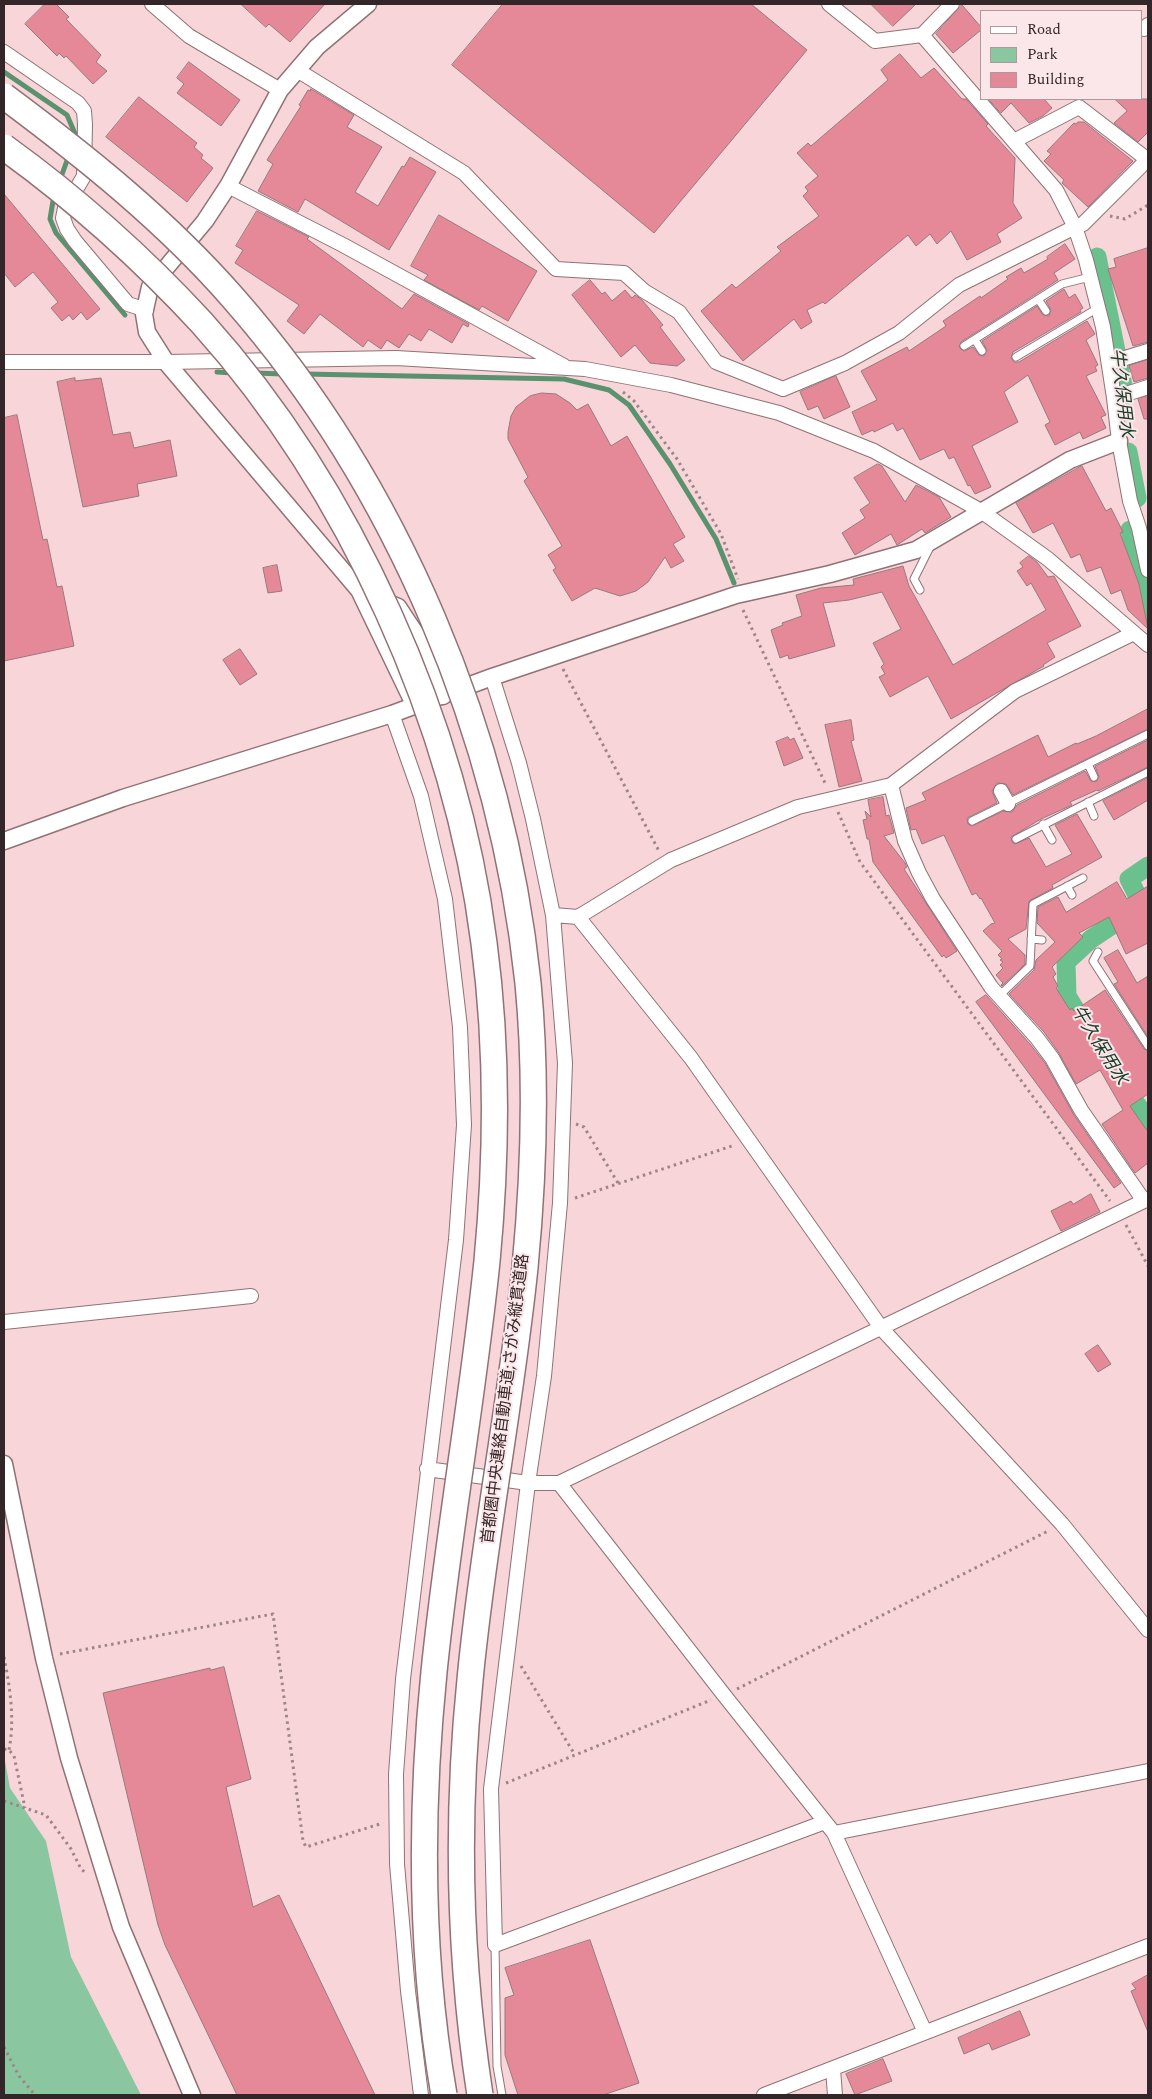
<!DOCTYPE html>
<meta charset="utf-8">
<style>
body{margin:0}
#map{position:relative;width:1152px;height:2099px;overflow:hidden;background:#f7d5d9;font-family:Spectral,serif}
canvas{display:block}
.frame{position:absolute;inset:0;border:5px solid #332628;pointer-events:none}
.legend{position:absolute;left:980px;top:10px;width:162px;height:90px;box-sizing:border-box;background:#fbe6e9;border:1px solid #ab999c;margin:0;padding:6px 9px;list-style:none;font-size:15px;color:#332628}
.legend li{display:flex;align-items:center;gap:10px;height:25px}
.legend b{width:25px;border:1px solid #ab999c}
</style>
<div id="map">
<canvas width="1152" height="2099"></canvas>
<div class="frame"></div>
<ul class="legend">
<li><b style="height:6px;background:#fff"></b>Road</li>
<li><b style="height:14px;background:#8ac7a1"></b>Park</li>
<li><b style="height:14px;background:#e58998"></b>Building</li>
</ul>
</div>
<script>
const ctx = document.querySelector('canvas').getContext('2d');
ctx.lineJoin = 'round';
function fillPath(path, color) {
  ctx.fillStyle = color;
  ctx.fill(path, 'evenodd');
}
function stroke(path, color, width, dash) {
  ctx.strokeStyle = color;
  ctx.lineWidth = width;
  ctx.lineCap = dash ? 'butt' : 'round';
  ctx.setLineDash(dash || []);
  ctx.stroke(path);
}
function drawText(font, color, halo, rows, align = 'center') {
  ctx.font = font + ' Spectral,"Noto Sans JP",serif';
  ctx.lineWidth = 4;
  ctx.setLineDash([]);
  ctx.textBaseline = 'middle';
  ctx.strokeStyle = halo;
  ctx.fillStyle = color;
  for (const [text, x, y, turn = 0] of rows) {
    ctx.save();
    ctx.translate(x, y);
    ctx.rotate((+turn || 0) * Math.PI / 180);
    ctx.textAlign = isNaN(turn) ? turn : align;
    if (halo) ctx.strokeText(text, 0, 0);
    ctx.fillText(text, 0, 0);
    ctx.restore();
  }
}
const green = new Path2D(`
 M4,1756L10,1788L46,1841L71,1957L141,2095H4Z`);
const stream = new Path2D(`
 M4,72L67,115L76,136L74,140
 M60,180L69,155
 M54,195L50,219L56,233L125,315
 M217,372L233,373
 M254,373L283,374
 M304,374L564,379L609,390L629,405L670,464L716,539L734,583`);
const canal = new Path2D(`
 M1097,257L1123,386L1120,407L1121,413
 M1128,452L1137,498
 M1130,530L1148,613
 M1089,1032L1067,996L1066,962L1091,939L1142,905L1129,879L1148,866
 M1121,1083L1148,1120`);
const building = new Path2D(`
 M45,4H56L69,17L66,19L101,55L96,62L107,71L93,84L66,56L64,58L59,53L57,56L25,24Z
 M241,4H325L290,42L269,24L266,27Z
 M503,4H751L807,50L654,233L452,65Z
 M871,4H916L893,26Z
 M962,5L981,27V30L953,53L936,34Z
 M900,54L921,78L934,68L962,99H966L988,124L986,126L1015,158L1013,203L1022,218L997,234L1001,242L967,260L951,231L937,244L930,234L916,246L908,235L825,304L823,302L807,310L812,322L801,329L794,319L743,361L701,311L732,284L736,288L781,251L777,247L819,216L803,196L808,191L805,187L818,176L797,153L808,143L811,146L888,80L881,70Z
 M189,62L240,100L221,126L177,93L184,84L177,78Z
 M311,89L354,115L347,127L382,147L355,192L378,206L402,166L404,167L410,157L436,172L389,250L305,199L298,212L258,191L273,164L267,160L301,106L299,105L308,90L310,91Z
 M139,97L197,143L194,147L203,155L201,158L213,168L187,202L106,137Z
 M989,99H1044L1052,108L1043,116L1029,123L1011,103L1001,113Z
 M1115,99H1148V132L1138,142L1114,123L1127,111Z
 M1078,122H1084L1133,161L1088,207L1062,183L1064,180L1044,161L1051,154L1047,151L1074,123L1076,124Z
 M4,194L100,309L87,320L81,312L73,320L69,315L62,321L51,308L58,302L33,272L15,287L4,273Z
 M257,211L309,237L307,239L402,309L414,294L469,324L468,327L463,324L452,343L429,329L421,341L409,334L399,348L387,340L381,349L368,340L363,347L320,314L304,334L287,321L299,305L235,263L243,250L236,246Z
 M439,215L537,271L508,321L482,306L479,310L424,280L428,275L411,266Z
 M1065,244L1075,259L1054,273L1058,280L961,342L959,347L964,351L973,347L979,355L984,356L987,350L982,341L1037,306L1043,315L1049,316L1051,310L1046,301L1064,289L1069,298L1075,294L1083,308L1080,310L1081,312L1013,352L1011,358L1014,362H1019L1087,321L1095,334L1086,340L1098,365L1095,367L1097,371L1086,376L1106,415L1101,417L1106,428L1083,439L1080,432L1055,445L1045,425L1050,422L1028,375L1004,392L1018,422L972,446L991,487L975,494L970,485L968,486L954,457L949,459L944,449L920,460L903,428L897,431L893,423L874,432L873,430L862,435L852,412L877,400L861,371L907,347L909,351L946,326L943,321L980,296L981,298L1008,279L1006,277L1021,268L1024,273L1048,259L1047,257Z
 M1148,248V342L1133,346L1108,269L1116,267L1114,259Z
 M590,280L602,294L605,292L612,301L625,290L632,298L635,295L642,300L663,325L660,327L685,360L677,366L650,363L635,345L621,357L572,295Z
 M1148,360V378L1134,382L1129,366Z
 M836,376L850,407L824,419L818,406L808,410L800,392Z
 M75,378V381L101,378L113,435L130,432L134,448L170,440L177,476L137,484L139,496L83,507L57,382Z
 M542,393L556,394L570,403L577,410L588,404L611,446L627,436L685,537L673,544L684,561L671,568L665,557L648,582L636,591L620,596L595,588L572,601L553,570L556,568L548,555L562,546L524,481L528,477L508,439V432L511,416L516,407L530,396Z
 M1148,396V419H1144L1138,399Z
 M17,415L43,540L47,539L57,587L62,586L74,646L4,661V418Z
 M878,464L882,466L905,502L916,485L939,497L951,517L925,533L922,529L897,545L891,534L855,555L842,533L865,518L860,510L870,503L854,478Z
 M1082,466L1106,511L1111,508L1123,532L1120,533L1139,584L1148,629L1128,610L1121,590L1111,594L1101,567L1087,572L1080,554L1071,558L1053,523L1033,533L1016,503Z
 M1029,556L1037,562L1048,577L1054,576L1081,626L1047,643L1055,657L1043,665L1044,666L951,719L928,676L890,697L879,677L885,674L881,667L884,664L873,643L901,629L882,592L849,600L823,603L835,646L789,659L788,655L780,658L771,630L783,625L782,623L802,616L796,595L821,588L854,585L853,579L903,566L909,586L953,665L1046,610L1031,583L1027,586L1017,571L1023,567L1020,563Z
 M277,565L282,591L268,593L263,568Z
 M240,649L257,674L240,685L223,660Z
 M1148,709V729L1013,795L1006,784L997,783L992,791L997,803L967,818L968,824L972,826L1003,811L1012,812L1017,805L1085,771L1091,781L1096,782L1099,777L1095,766L1148,740V767L1098,791L1097,790L1070,802L1072,805L1041,819L1011,837L1012,842L1015,844L1029,838L1046,867L1072,854L1055,825L1077,814L1102,857L1052,885L1053,888L1029,901L1026,929L1008,939L1025,955V964L1002,986L1001,985L1003,983L996,975L1003,968L1000,965L1003,962L1000,960L1002,959L998,955L1002,951L983,931L991,924L995,923L981,898L980,899L976,893L972,895L944,835L922,844L916,829L911,830L906,808L926,800L922,793L1038,735L1048,757L1076,743L1077,744L1096,736Z
 M851,720L854,740L851,741L862,781L839,787L825,725Z
 M788,737L790,740L794,738L803,758L784,766L776,742Z
 M1148,778V800L1114,820L1103,801Z
 M883,797L886,816L889,815L894,833L884,836L905,863L907,867L904,869L957,951L946,958L944,955L942,957L873,862L869,839H867L863,820L867,819L865,811L871,817L868,800Z
 M1117,882L1127,899L1148,886V943L1126,954L1109,917L1079,933L1083,937L1052,967L1056,974L1053,977L1058,986L1056,988L1070,1010L1072,1008L1074,1011L1105,990L1144,1049L1148,1051V1094L1130,1106L1148,1132V1163L1135,1173L1102,1124L1123,1110L1100,1070L1076,1084L1059,1053L1044,1032L1009,994L1034,970L1036,960L1055,942L1037,923L1038,907L1058,897L1066,912Z
 M1118,950L1137,983L1148,976V1037L1114,984L1118,982L1104,958Z
 M986,995L1030,1044L1045,1063L1074,1115L1121,1183L1114,1188L976,1002Z
 M1091,1194L1100,1212L1061,1231L1051,1211L1071,1201L1073,1204Z
 M1098,1345L1111,1364L1098,1372L1085,1354Z
 M224,1667L251,1779L226,1787L253,1907L279,1895L375,2095H237L165,1945L158,1925L103,1693L210,1668V1670Z
 M590,1940L639,2083L603,2095H518L505,2055V1998L514,1995L505,1968Z
 M1148,1975V2032L1131,1991L1136,1989L1132,1984Z
 M1020,2011L1030,2035L992,2050L989,2043L964,2054L958,2038Z
 M883,2059L892,2081L855,2095L846,2074Z`);
const path = new Path2D(`
 M1110,216L1125,219L1148,205
 M623,392L634,401L677,459L721,534L738,579
 M743,610L826,785
 M563,669L659,851
 M838,812L860,862L1110,1201
 M576,1124L584,1127L618,1183
 M575,1198L735,1145
 M1126,1225L1148,1266
 M60,1654L273,1614L303,1841L306,1847L383,1823
 M4,1657C10,1688 15,1719 9,1750
 M521,1666L575,1755
 M737,1689L1048,1531
 M4,1749L9,1750L14,1756L25,1808
 M506,1783L711,1700
 M4,1801L46,1815L71,1849L81,1869L87,1874
 M4,2047L19,2076L35,2095`);
const service = new Path2D(`
 M1038,299L1046,311
 M975,340L982,351
 M964,346L1062,284L1090,277
 M1016,357L1098,308
 M920,590L914,579L931,545
 M1088,764L1094,777
 M1088,802L1094,816
 M972,821L1148,734
 M1043,824L1052,840
 M1016,839L1148,772
 M1067,886L1072,895
 M1031,939L1042,940
 M1098,952L1093,961L1148,1046
 M999,996L1030,966L1033,904L1083,878
 M495,1945L497,2066L502,2095`);
const minor = new Path2D(`
 M152,4L189,36L280,90
 M1144,29L1148,25
 M922,35L952,4
 M4,52L78,103L84,111L85,124L84,176L65,208L63,218L67,229L75,241L128,304L146,310
 M297,70L464,173L556,269L624,273L644,291L679,312L716,362L783,389L845,363L899,333L959,285L1075,227L1056,190L922,35L875,41L829,4
 M1014,141L1079,107L1148,160
 M1148,159L1083,224L1075,227L1086,260L1103,327L1114,398L1119,441L1130,501L1139,528L1148,570
 M228,186L343,245L564,366
 M4,362H166L396,358L585,369L671,385L779,413L874,451L981,511L1048,559L1148,645
 M1109,363L1148,351
 M1114,398L1148,387
 M492,677L519,763L533,819L553,915L565,1063L560,1203L544,1376L528,1483L491,1789L495,1945L825,1822
 M392,714L421,796L445,899L460,1027L464,1125L456,1240L403,1679L396,1774L397,1864L408,1991L421,2095
 M891,785L905,841L919,873L933,899L991,987L1037,1038L1052,1058L1081,1110L1144,1201
 M1001,791L1008,804
 M553,915L578,917L671,860L798,807L891,785L1015,691L1134,633
 M578,917L691,1058L882,1329L1062,1524L1148,1630
 M4,1322L251,1296
 M427,1469L528,1483H559L1148,1199
 M559,1483L724,1695L834,1833L925,2032
 M834,1833L1148,1771
 M833,2069L835,2095
 M764,2095L1148,1946`);
const tertiary = new Path2D(`
 M368,4L317,47L280,90L228,186L205,221L150,287L144,314L147,332L166,362L359,590L412,700
 M386,602L398,607L423,645L443,696
 M4,841L123,798L392,714L492,677L736,595L830,574L916,550L1070,460L1119,441
 M4,1464L44,1658L69,1758L121,1927L192,2095`);
const motorwayBridge = new Path2D(`
 M4,96C86,157 166,221 234,299C398,486 502,736 528,983C537,1077 534,1173 525,1267C511,1405 483,1542 470,1680C456,1818 459,1958 480,2095
 M4,147C76,199 142,258 202,323C351,489 456,723 484,943C498,1048 497,1155 487,1261C473,1398 448,1534 434,1672C420,1811 420,1957 444,2095`);
const streetNames = [
 ["首都圏中央連絡自動車道;さがみ縦貫道路",507,1399,-83]
];
const waterNames = [
 ["牛久保用水",1120,393,83],
 ["牛久保用水",1098,1046,58]
];
fillPath(green, '#8ac7a1');
stroke(stream, '#5a926f', 5);
stroke(canal, '#6ac18e', 19);
fillPath(building, '#e58998');
stroke(building, '#98797d', 1);
stroke(service, '#907276', 9);
stroke(minor, '#907276', 16);
stroke(tertiary, '#907276', 19);
stroke(path, '#9e8588', 3, [2.5, 4]);
stroke(service, '#fff', 7);
stroke(minor, '#fff', 14);
stroke(tertiary, '#fff', 16);
stroke(motorwayBridge, '#907276', 28, []);
stroke(motorwayBridge, '#fff', 25);
drawText('16px', '#332628', '#fbe6e9', streetNames);
drawText('italic 18px', '#1b402b', '#fbe6e9', waterNames);
</script>
